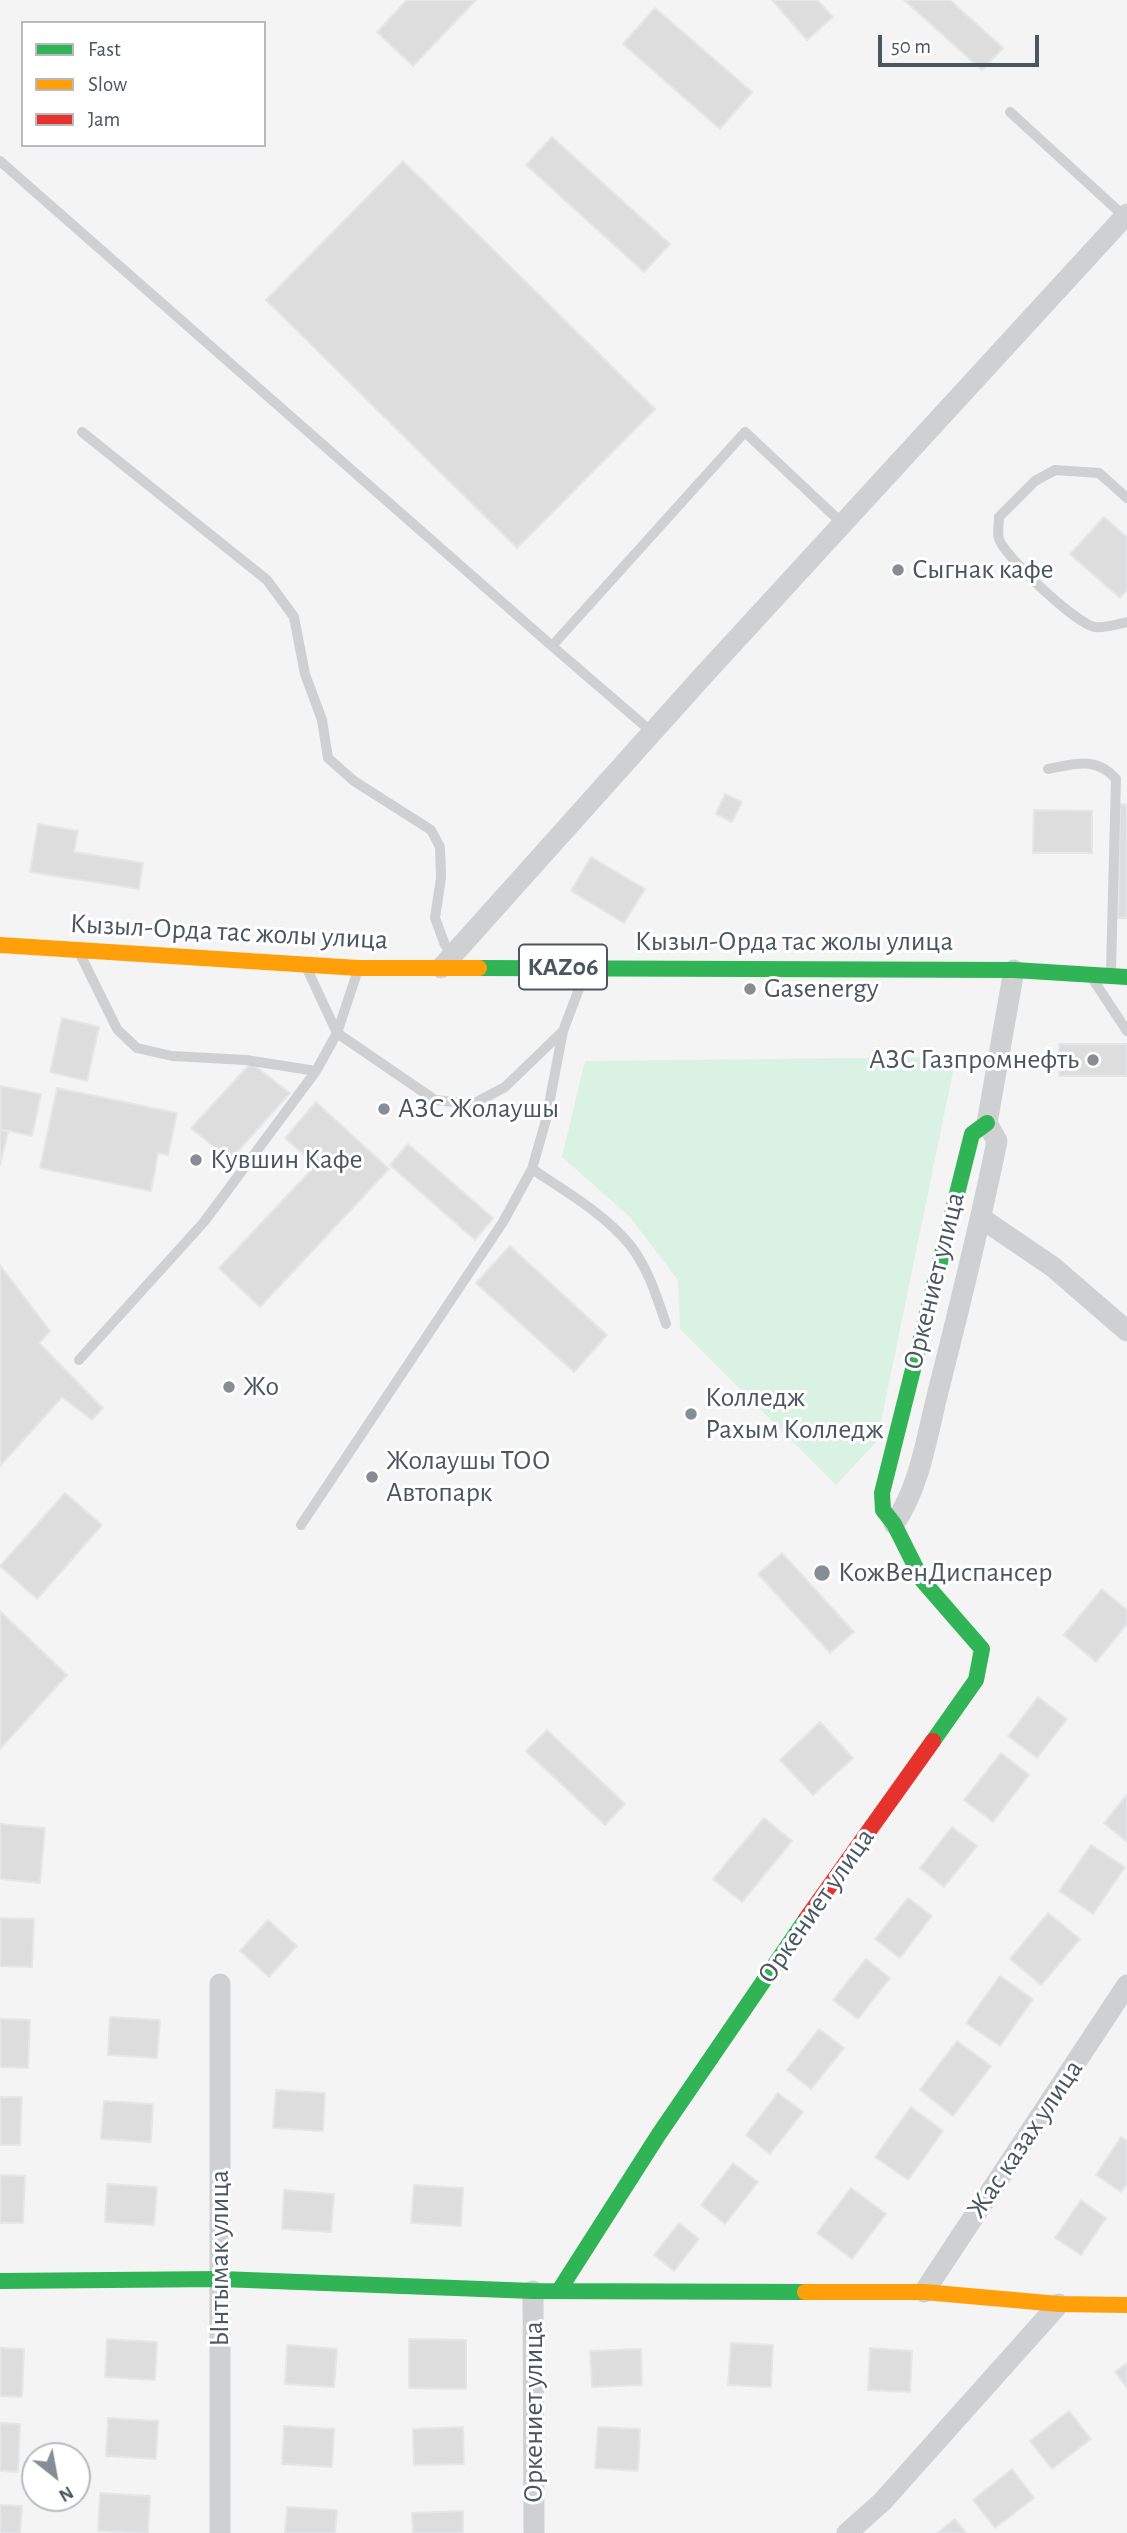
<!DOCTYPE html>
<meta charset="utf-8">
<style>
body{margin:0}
#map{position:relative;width:1127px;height:2533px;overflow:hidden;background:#f4f4f4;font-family:"Alegreya Sans",sans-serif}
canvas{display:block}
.legend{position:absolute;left:21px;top:21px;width:245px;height:126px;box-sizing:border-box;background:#fff;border:2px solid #b7bbc0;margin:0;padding:9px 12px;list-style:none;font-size:21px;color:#4a5661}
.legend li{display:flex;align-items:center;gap:14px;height:35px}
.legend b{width:35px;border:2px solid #b7bbc0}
.north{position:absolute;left:21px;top:2442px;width:70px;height:70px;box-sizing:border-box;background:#fff;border:2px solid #b7bbc0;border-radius:50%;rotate:149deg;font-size:19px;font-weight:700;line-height:28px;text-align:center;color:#4a5661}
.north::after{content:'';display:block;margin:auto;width:24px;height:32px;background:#868d94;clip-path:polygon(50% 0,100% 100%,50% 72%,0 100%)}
.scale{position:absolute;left:878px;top:35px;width:161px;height:32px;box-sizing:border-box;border:4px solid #4a5661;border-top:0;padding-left:9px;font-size:21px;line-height:24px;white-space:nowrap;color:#4a5661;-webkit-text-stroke:5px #fff;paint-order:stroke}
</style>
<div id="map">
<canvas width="1127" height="2533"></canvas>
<ul class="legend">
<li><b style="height:9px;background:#30b455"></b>Fast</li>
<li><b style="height:9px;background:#ff9f0a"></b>Slow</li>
<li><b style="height:9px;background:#e5322d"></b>Jam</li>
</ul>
<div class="north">N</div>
<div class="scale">50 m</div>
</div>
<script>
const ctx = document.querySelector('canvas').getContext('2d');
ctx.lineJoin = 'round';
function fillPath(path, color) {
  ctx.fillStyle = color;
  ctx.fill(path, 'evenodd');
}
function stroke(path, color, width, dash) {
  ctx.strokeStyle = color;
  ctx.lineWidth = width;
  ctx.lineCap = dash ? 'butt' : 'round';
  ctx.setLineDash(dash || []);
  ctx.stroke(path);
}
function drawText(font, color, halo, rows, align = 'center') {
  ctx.font = font + ' "Alegreya Sans",sans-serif';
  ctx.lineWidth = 6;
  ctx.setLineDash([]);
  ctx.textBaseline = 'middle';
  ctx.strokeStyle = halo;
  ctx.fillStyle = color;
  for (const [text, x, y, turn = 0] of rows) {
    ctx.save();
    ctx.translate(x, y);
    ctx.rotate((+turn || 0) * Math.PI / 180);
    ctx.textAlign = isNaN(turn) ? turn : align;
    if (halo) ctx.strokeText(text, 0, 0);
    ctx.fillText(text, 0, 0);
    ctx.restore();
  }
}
const green = new Path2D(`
 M956,1057L877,1441L836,1485L680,1329L678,1280L630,1217L562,1157L585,1061Z`);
const building = new Path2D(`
 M407,0H476L413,66L377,32Z
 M772,0H817L833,17L807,40Z
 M904,0H950L1003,48L982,70Z
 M655,8L752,92L720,129L623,44Z
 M552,137L670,244L644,272L526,165Z
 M403,161L655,409L517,548L266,300Z
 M1104,517L1127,537V590L1120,598L1070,554Z
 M725,794L742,802L732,822L716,814Z
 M1120,804L1127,805V918H1118Z
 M1034,810L1092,811V853H1033Z
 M38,824L78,831L74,852L143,863L139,889L30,872Z
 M591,857L645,889L624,923L571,891Z
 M62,1018L99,1027L87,1081L50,1072Z
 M1059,1044H1127V1076H1059Z
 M251,1063L290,1093L230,1160L191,1128Z
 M0,1086L41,1094L32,1136L0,1129Z
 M57,1088L177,1113L168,1155L158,1153L151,1191L40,1168Z
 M316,1102L389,1169L260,1307L219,1268L316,1165L285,1138Z
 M0,1130L8,1132L0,1165Z
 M408,1144L493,1218L475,1240L390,1165Z
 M510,1246L607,1335L574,1372L476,1283Z
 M0,1265L50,1331L39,1343L103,1408L92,1420L62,1397L0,1466Z
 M65,1493L102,1525L37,1599L0,1566Z
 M782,1553L854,1632L830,1653L758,1574Z
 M1102,1589L1127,1610V1624L1096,1662L1064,1635Z
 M0,1611L67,1675L0,1749Z
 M1038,1697L1067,1719L1037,1758L1008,1736Z
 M820,1722L853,1758L813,1795L780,1760Z
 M547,1730L625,1804L605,1825L526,1751Z
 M1001,1753L1029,1775L993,1822L964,1800Z
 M1127,1795V1842L1104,1823Z
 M764,1818L792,1841L742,1902L713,1879Z
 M0,1824L45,1828L40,1883L0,1879Z
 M952,1827L977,1846L944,1887L920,1868Z
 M1091,1845L1125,1867L1093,1914L1059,1891Z
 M908,1898L932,1916L900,1958L875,1939Z
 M1048,1913L1080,1939L1041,1985L1010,1959Z
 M0,1918L34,1919L32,1967L0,1966Z
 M268,1920L297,1946L269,1977L240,1951Z
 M866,1959L890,1978L858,2019L833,2000Z
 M1000,1976L1033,1999L1000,2046L966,2023Z
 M110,2017L160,2020L157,2058L108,2055Z
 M0,2019L30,2020L28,2068L0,2067Z
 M819,2029L844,2048L811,2089L787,2070Z
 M957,2041L991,2066L953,2116L920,2090Z
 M276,2090L325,2093L323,2131L273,2128Z
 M778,2093L803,2112L770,2154L746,2135Z
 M0,2097H22L20,2145H0Z
 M104,2101L153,2104L151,2142L101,2139Z
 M911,2107L943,2131L908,2180L875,2157Z
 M1121,2137L1127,2141V2184L1121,2192L1096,2175Z
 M733,2163L758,2182L725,2224L701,2205Z
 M0,2175L25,2176L23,2223H0Z
 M107,2184L157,2187L154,2225L105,2222Z
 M414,2185L463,2188L461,2226L411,2223Z
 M851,2188L886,2214L852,2259L817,2233Z
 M284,2190L334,2194L331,2232L282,2229Z
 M1081,2200L1106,2218L1081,2255L1055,2238Z
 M679,2223L699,2239L674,2271L654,2255Z
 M107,2339L157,2342L155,2380L105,2377Z
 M409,2339L466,2340V2389L409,2388Z
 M731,2343L773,2345L771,2387L728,2385Z
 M287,2345L337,2349L334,2387L285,2384Z
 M0,2348L24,2349L22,2397L0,2396Z
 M870,2348L912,2351L910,2392L868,2390Z
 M641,2349L642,2385L592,2387L590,2351Z
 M1127,2363V2388L1115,2372Z
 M1069,2411L1091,2439L1052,2469L1030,2441Z
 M108,2418L158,2421L156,2459L106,2456Z
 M0,2423L20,2424L18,2472L0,2471Z
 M284,2426L334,2429L332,2467L282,2464Z
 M463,2427L464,2464L414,2465L413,2429Z
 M598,2427L640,2429L638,2471L595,2468Z
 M1012,2469L1034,2498L995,2528L973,2500Z
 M100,2493L150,2496L148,2533L98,2531Z
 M0,2505L22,2506L20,2533H0Z
 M287,2507L337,2510L335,2533H285Z
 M463,2511V2533H413L412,2513Z
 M955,2519L966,2533H937Z`);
const lane = new Path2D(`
 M1010,112L1125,217
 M0,161L552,646
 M82,432L267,580L294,617L305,674L322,720L328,758L354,781L431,830L440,847L441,878L435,918L445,945L453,954
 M1127,498L1099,473L1055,470L1035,481L999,517C999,524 997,533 999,539C1005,557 1076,624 1095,627C1106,628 1116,625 1127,622
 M653,733L552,646L745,432L844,525
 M1048,769C1075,764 1096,756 1116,779L1111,970
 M81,956L117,1029L137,1048L172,1056L246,1060L316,1071
 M308,971L337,1033L435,1100L473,1104L505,1087L562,1032
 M1094,981L1127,1031
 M532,1169C565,1191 605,1214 630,1245C648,1268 657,1297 666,1324
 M79,1360L204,1222L316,1071L337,1033L357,973
 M301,1525L503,1222L532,1169L546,1120L563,1031L585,973`);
const street = new Path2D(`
 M441,968L701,678L1127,214
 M981,1218L1053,1267L1127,1331
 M894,1524C920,1487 927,1435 938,1392C959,1309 980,1225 997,1141L987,1123L1014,970
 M220,1984V2533
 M533,2291L534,2533
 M924,2292L1127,1985
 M847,2533L882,2502L1059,2304`);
const fast = new Path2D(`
 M479,968L1014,970L1127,977
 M933,1741L976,1680L982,1649L922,1580L894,1524L883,1510L882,1493L972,1134L987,1123
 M0,2281L221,2279L533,2291L805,2292
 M560,2289L659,2134L806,1919`);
const slow = new Path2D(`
 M0,945L358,968H479
 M805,2292H924L1059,2304L1127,2305`);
const jam = new Path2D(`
 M806,1919L933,1741`);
const markers = [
 [898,570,7,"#868d94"],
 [750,989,7,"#868d94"],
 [1093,1060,7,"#868d94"],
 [384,1109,7,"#868d94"],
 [196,1160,7,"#868d94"],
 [229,1387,7,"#868d94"],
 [691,1414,7,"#868d94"],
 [372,1477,7,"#868d94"],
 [822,1573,9,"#868d94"]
];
const shields = [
 [563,967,88]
];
const shieldNames = [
 ["KАZ06",563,967]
];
const poiNames = [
 ["Сыгнак кафе",912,570],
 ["Gasenergy",764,989],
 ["АЗС Газпромнефть",1079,1060,"right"],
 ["АЗС Жолаушы",398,1109],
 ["Кувшин Кафе",210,1160],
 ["Жо",243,1387],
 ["Колледж",705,1398],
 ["Рахым Колледж",705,1430],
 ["Жолаушы ТОО",386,1461],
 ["Автопарк",386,1493],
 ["КожВенДиспансер",838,1573]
];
const streetNames = [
 ["Кызыл-Орда тас жолы улица",229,932,3],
 ["Кызыл-Орда тас жолы улица",794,942],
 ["Оркениет улица",934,1281,-76],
 ["Оркениет улица",816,1906,-55],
 ["Жас казах улица",1025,2139,-56],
 ["Ынтымак улица",220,2258,-90],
 ["Оркениет улица",534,2412,-90]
];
fillPath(green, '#d9f2e3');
fillPath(building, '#ddddde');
stroke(building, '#e5e6e7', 2);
stroke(lane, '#ced0d2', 10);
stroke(street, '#ced0d2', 21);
stroke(fast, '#30b455', 16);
stroke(slow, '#ff9f0a', 16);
stroke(jam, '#e5322d', 16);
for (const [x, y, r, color] of markers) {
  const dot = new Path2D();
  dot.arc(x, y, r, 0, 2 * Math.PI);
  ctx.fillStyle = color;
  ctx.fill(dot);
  stroke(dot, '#fff', 2.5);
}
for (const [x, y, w] of shields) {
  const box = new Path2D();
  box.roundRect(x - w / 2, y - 22.5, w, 45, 5);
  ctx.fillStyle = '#fff';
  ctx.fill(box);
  stroke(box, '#4a5661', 2);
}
drawText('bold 26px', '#4a5661', null, shieldNames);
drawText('28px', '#4a5661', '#fff', poiNames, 'left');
drawText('28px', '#4a5661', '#fff', streetNames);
</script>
